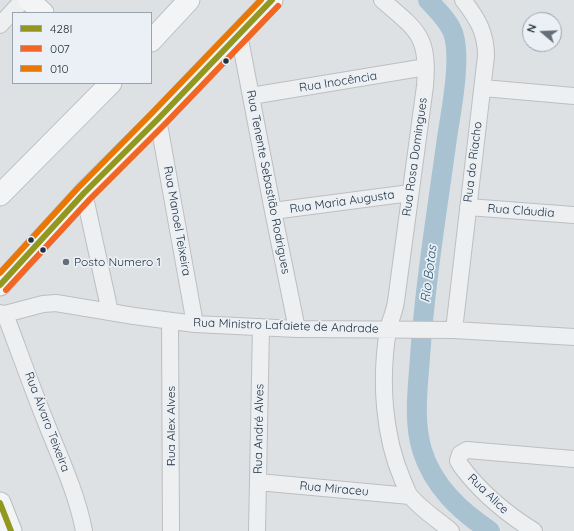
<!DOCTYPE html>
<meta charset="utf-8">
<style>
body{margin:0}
#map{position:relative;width:574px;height:531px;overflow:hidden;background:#dee1e4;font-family:Quicksand,sans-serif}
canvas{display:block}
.legend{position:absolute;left:12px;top:12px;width:140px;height:72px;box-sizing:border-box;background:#eaf0f5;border:1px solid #9ba4ac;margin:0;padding:5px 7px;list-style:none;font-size:12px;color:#24313e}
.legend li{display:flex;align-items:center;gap:8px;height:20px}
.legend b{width:20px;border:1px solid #9ba4ac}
.north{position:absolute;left:522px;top:12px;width:40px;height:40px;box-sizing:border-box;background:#eaf0f5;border:1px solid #9ba4ac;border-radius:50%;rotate:289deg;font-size:11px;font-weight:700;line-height:16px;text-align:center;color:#24313e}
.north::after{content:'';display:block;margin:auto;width:14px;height:18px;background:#656f78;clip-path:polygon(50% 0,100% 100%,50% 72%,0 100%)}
</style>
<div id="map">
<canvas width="574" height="531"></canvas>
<ul class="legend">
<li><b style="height:5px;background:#92981f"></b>428I</li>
<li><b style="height:5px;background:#f26522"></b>007</li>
<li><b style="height:5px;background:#e97706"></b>010</li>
</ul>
<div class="north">N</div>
</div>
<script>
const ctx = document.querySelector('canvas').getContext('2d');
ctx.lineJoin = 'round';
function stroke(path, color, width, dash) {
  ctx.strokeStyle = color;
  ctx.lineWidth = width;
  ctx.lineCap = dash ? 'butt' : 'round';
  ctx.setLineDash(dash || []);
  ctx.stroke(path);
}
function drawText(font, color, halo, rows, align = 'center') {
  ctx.font = font + ' Quicksand,sans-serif';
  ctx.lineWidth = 3.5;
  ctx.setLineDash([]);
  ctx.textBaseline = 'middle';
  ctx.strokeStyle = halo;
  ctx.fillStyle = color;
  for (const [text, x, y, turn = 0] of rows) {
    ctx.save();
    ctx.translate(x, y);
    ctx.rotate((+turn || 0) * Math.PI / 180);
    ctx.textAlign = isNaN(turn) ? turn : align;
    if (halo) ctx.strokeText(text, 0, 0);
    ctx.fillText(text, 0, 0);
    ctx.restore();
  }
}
const river = new Path2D(`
 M428,0C437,10 451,23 454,36C461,62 451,111 447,138C437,211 425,284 420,357C418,387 413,420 422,450C433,486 460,511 490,531`);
const minor = new Path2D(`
 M382,0C418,31 429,36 425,86L396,301C395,311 390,320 388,330C380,379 383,435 403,481C406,486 407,493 411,497C422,510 438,520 451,531
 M0,25L23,0
 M239,34L273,211L297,329
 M483,88L574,96
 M251,96L426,67
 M158,119L195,324
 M84,193L110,312
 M468,207L574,215
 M273,211L410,193
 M0,313L5,314L43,304L56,303L134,316L195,324L297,329L454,330L574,337
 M5,314C19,351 32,388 47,425C61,460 77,494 84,531
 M170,321L171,531
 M454,330L486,56C486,32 477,18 463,0
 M258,482L410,496
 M257,531L261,327
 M534,531C505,513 482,494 461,466L458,461L460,454L467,450L574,459`);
const major = new Path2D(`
 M29,0L43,13
 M151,41L189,0
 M0,195L111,83
 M0,285L84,193L158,119L272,0
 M0,503L11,531`);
const bus1 = new Path2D(`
 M0,285L84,193L158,119L272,0
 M0,503L11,531`);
const bus2 = new Path2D(`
 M6,290L90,199L164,125L278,6`);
const bus3 = new Path2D(`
 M0,273L78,188L152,113L261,0`);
const markers = [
 [226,61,3.5,"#24313e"],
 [31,240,3.5,"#24313e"],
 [43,250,3.5,"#24313e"],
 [66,262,4,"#656f78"]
];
const streetNames = [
 ["Rua Inocência",338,82,-9],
 ["Rua Rosa Domingues",415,157,-82],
 ["Rua do Riacho",473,162,-83],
 ["Rua Tenente Sebastião Rodrigues",268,182,79],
 ["Rua Maria Augusta",342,202,-8],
 ["Rua Cláudia",521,211,4],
 ["Rua Manoel Teixeira",177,221,80],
 ["Rua Ministro Lafaiete de Andrade",286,326,2],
 ["Rua Álvaro Teixeira",47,422,69],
 ["Rua Alex Alves",171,426,-90],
 ["Rua André Alves",259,429,-89],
 ["Rua Miraceu",334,489,5],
 ["Rua Alice",488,494,44]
];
const poiNames = [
 ["Posto Numero 1",74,262]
];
const waterNames = [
 ["Rio Botas",429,274,-83]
];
stroke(river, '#a9c2d2', 20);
stroke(minor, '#bcbfc2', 18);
stroke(major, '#b9bec2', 23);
stroke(minor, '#edeff1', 16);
stroke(major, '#f2f4f5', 21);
stroke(bus1, '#92981f', 6);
stroke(bus2, '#f26522', 6);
stroke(bus3, '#e97706', 6);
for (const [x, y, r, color] of markers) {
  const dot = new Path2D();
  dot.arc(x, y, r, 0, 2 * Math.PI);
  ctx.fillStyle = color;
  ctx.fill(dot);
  stroke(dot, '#eaf0f5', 1.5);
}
drawText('12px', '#24313e', '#eaf0f5', streetNames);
drawText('12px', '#24313e', '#eaf0f5', poiNames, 'left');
drawText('italic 13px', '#2b5674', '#eaf0f5', waterNames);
</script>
